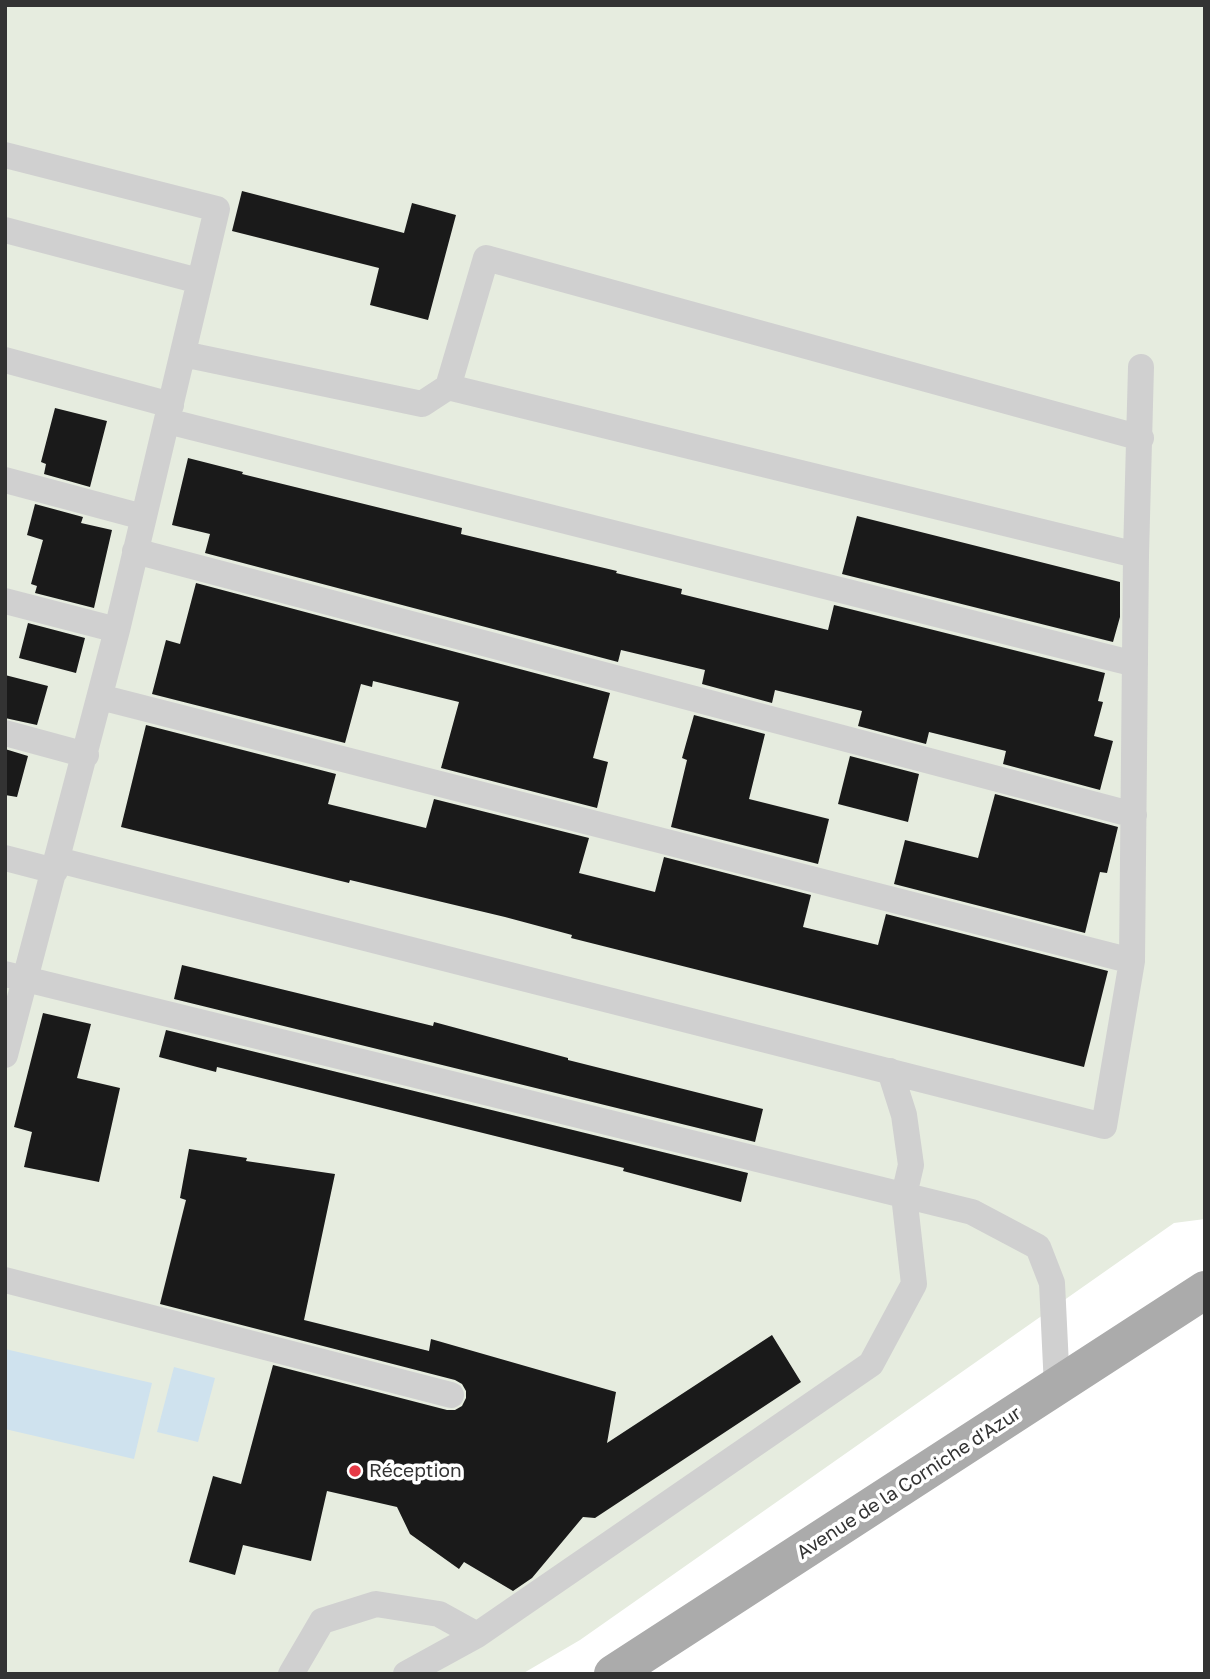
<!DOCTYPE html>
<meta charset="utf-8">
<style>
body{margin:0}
#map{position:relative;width:1210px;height:1679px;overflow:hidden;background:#fff;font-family:"Golos Text",sans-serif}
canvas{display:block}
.frame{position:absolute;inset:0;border:7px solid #333;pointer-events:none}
</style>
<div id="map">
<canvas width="1210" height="1679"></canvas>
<div class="frame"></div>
</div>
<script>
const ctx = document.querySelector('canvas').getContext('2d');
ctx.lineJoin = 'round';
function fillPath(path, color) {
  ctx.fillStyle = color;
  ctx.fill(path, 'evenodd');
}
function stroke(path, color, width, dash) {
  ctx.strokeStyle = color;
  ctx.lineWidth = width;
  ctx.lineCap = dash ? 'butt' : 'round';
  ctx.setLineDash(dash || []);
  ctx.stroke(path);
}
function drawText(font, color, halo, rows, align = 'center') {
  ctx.font = font + ' "Golos Text",sans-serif';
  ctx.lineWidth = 7;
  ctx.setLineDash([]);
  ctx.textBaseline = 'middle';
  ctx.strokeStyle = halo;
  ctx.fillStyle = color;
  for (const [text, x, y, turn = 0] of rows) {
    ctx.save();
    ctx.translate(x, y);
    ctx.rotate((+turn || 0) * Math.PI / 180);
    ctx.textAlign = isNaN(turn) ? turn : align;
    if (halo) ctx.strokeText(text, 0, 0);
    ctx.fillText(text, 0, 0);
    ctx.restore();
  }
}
const green = new Path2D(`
 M5,5H1205V1219L1174,1223L580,1640L522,1674H5Z`);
const water = new Path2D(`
 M5,1349L152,1383L134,1459L5,1429Z
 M174,1367L215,1378L198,1442L157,1432Z`);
const building = new Path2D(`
 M242,191L404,233L412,203L456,215L428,320L370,305L379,268L232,231Z
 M55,408L107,421L90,487L44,474L46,464L41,462Z
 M188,458L243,472L242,474L462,528L461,534L617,571L616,573L682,589L681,594L828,630L834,605L1105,673L1098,701L1103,702L1094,736L1113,741L1100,790L1003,764L1006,751L929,732L926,744L858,726L862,711L775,690L772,703L702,684L705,670L621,650L618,662L205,553L210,534L172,525Z
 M35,504L83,517L81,523L112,530L94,608L35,593L37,586L31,584L43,540L27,535Z
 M857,516L1120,582V617L1113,642L842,574Z
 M196,583L610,693L593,758L608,762L597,808L441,768L459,702L373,681L372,687L361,684L345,743L152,694L166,640L180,644Z
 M28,623L85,638L76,673L19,658Z
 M5,675L48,686L37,725L5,718Z
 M694,715L765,734L749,799L829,819L818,864L671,827L687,760L682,758Z
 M146,725L336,774L328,804L426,828L434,799L589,838L579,873L655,892L664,857L811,895L803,927L878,945L886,914L1108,971L1084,1067L571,938L572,935L505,917L350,880L349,883L121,827Z
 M5,749L28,756L17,797L5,795Z
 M850,756L919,774L908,822L838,804Z
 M995,794L1118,827L1107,873L1100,872L1085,933L894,884L905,840L978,858Z
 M182,965L433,1026L434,1022L568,1058V1060L763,1109L755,1142L174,999Z
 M43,1013L91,1024L77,1078L120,1088L99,1182L24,1167L32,1132L14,1127Z
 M166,1030L748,1173L741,1202L623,1171L624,1168L217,1067L216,1072L159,1057Z
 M189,1149L247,1158L246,1161L335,1174L304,1320L429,1351L431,1339L616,1392L607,1443L772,1335L801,1382L595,1518L583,1517L532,1578L513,1591L464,1562L459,1569L410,1534L397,1507L327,1491L311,1561L243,1545L235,1575L189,1562L213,1476L241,1484L273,1365L447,1410H455L462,1406L466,1398V1391L462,1384L455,1380L160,1304L186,1200L180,1198Z`);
const lane = new Path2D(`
 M5,155L217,209L117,630L5,1055
 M5,230L199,281
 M183,354L422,404L448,387L1136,555
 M5,360L171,405
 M448,387L486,258L1141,438
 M167,421L1135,664
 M5,480L143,517
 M135,551L1134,815
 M5,601L117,630
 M100,697L1132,961
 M5,733L86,755
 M5,858L55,871
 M58,860L1104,1126L1132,961L1136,555L1141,367
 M5,974L972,1212L1038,1247L1052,1283L1057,1387
 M5,1280L451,1395
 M291,1674L322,1621L376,1604L439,1614L477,1635L871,1364L914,1284L904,1195L911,1165L904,1115L890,1071
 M406,1674L477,1635`);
const primary = new Path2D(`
 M613,1674L1205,1290`);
const markers = [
 [355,1471,7,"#e63946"]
];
const poiNames = [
 ["Réception",369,1471]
];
const streetNames = [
 ["Avenue de la Corniche d'Azur",909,1483,-33]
];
fillPath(green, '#e6ecdf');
fillPath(water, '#cfe2ee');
fillPath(building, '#1a1a1a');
stroke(lane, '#d0d0d0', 26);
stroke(primary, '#ababab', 38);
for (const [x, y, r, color] of markers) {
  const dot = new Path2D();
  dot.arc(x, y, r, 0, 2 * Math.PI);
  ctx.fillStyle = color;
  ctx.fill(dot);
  stroke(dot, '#fff', 2.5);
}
drawText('19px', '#333', '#fff', poiNames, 'left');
drawText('19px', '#333', '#fff', streetNames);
</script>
